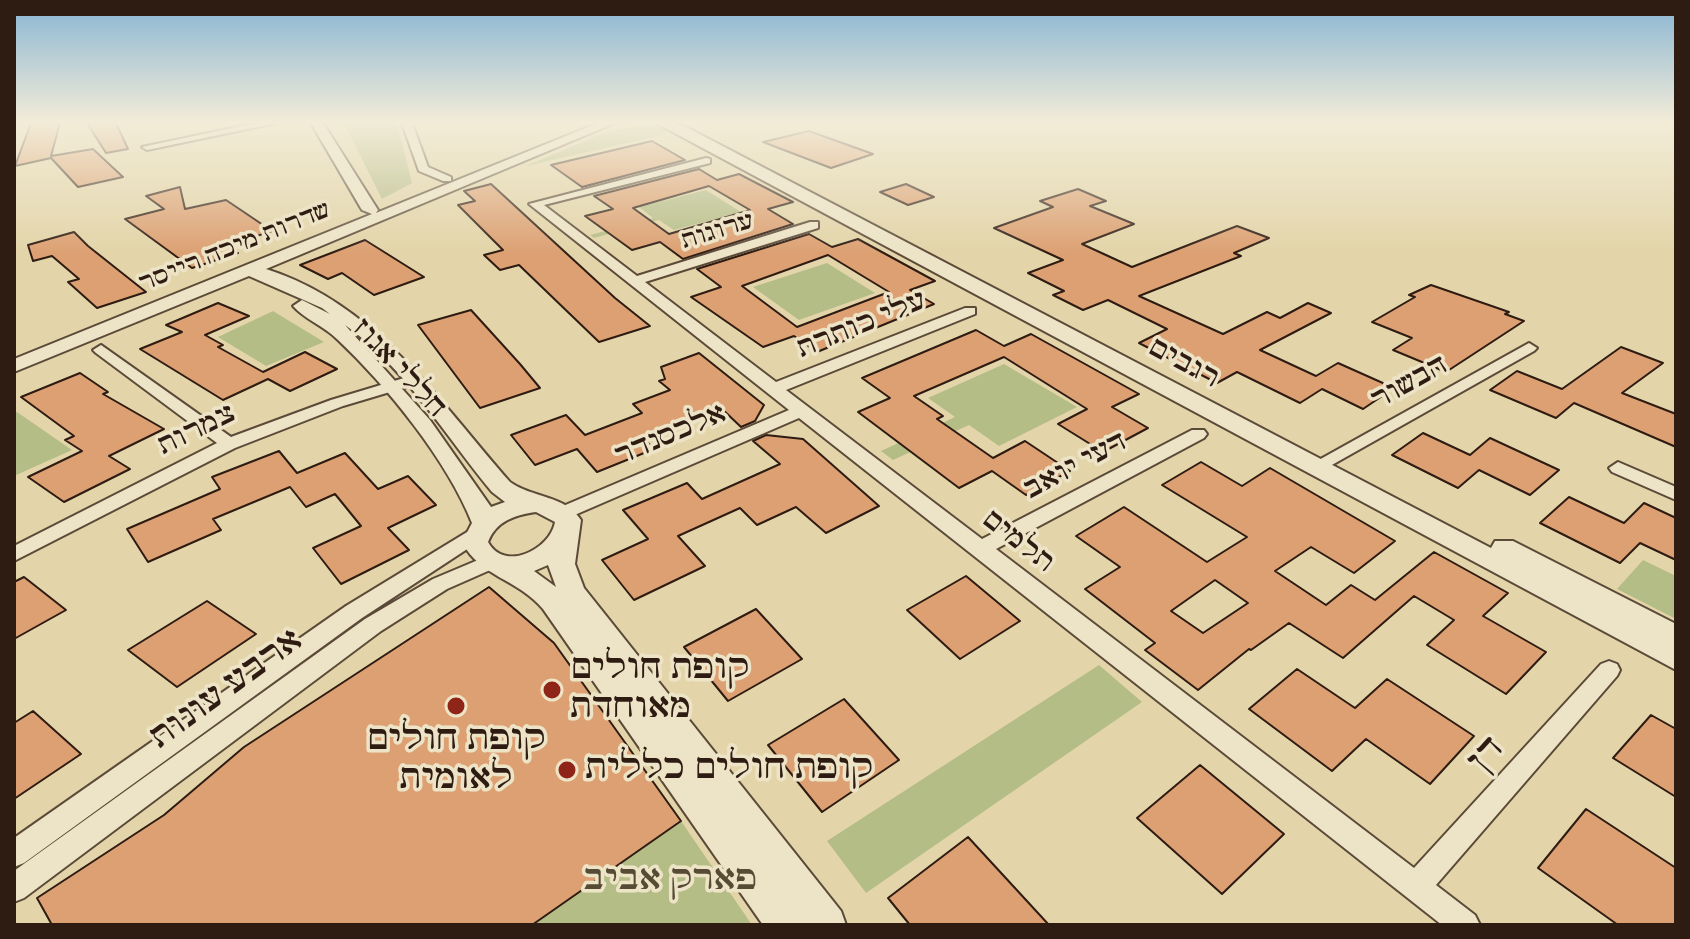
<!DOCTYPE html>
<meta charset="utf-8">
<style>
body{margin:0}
#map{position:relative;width:1690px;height:939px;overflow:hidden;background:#e3d5a9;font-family:Cardo,serif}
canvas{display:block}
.frame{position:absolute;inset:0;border:16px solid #2e1b12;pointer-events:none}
</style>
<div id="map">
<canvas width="1690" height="939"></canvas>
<div class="frame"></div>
</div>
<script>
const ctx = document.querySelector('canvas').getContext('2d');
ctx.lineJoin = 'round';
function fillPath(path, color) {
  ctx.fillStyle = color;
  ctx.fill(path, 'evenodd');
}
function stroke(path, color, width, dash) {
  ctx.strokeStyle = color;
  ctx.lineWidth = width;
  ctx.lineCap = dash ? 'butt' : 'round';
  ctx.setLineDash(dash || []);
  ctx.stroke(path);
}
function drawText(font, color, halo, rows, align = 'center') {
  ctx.font = font + ' Cardo,"Frank Ruhl Libre",serif';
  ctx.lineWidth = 7;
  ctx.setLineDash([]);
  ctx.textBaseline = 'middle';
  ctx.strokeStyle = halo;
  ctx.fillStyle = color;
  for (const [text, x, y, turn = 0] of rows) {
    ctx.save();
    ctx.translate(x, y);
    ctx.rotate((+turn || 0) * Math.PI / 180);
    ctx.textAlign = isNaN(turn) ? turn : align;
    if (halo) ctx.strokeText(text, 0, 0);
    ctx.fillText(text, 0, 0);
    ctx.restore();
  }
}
const green = new Path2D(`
 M344,123H397L412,183L382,199Z
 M647,125L665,129L667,134L526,166L608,131Z
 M706,190L741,212L674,230L659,220L594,238L590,235L653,218L639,207Z
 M827,263L875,293L799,320L753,287Z
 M273,311L324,342L266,366L218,337Z
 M1004,364L1077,407L999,446L969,425L893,460L881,451L955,417L928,398Z
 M17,412L72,450L14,476V413Z
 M1643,560L1676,576V619L1617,589Z
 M1099,665L1142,702L866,893L827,841Z
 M681,821L752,925H532Z`);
const building = new Path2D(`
 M31,123H60L51,156L93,149L123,177L78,187L51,158L15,166Z
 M87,123H116L128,149L106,153Z
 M809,131L873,154L831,168L763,142Z
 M652,141L685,160L582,187L551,165Z
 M699,169L717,180L739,174L793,202L768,209L793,224L683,259L660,242L632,250L585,216L613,209L594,196ZM709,186L750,210L669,234L633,208Z
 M491,184L615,298L650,326L599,342L519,265L500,270L484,255L503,250L458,205L475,201L464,191Z
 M906,184L934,197L908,205L880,192Z
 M180,187L185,209L226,200L272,231L226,246L238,253L192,268L125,219L164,209L146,196Z
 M1078,189L1106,201L1090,206L1134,224L1082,244L1132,267L1237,226L1269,238L1234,253L1241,256L1139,296L1223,334L1267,312L1280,318L1308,303L1331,313L1260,350L1316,376L1338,363L1394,388L1363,409L1322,389L1300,403L1237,372L1217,383L1139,343L1167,329L1108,300L1083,310L1053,295L1064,291L1028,273L1063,260L994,228L1053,207L1040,201Z
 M74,232L88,246L146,292L97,308L68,282L79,279L52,256L33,261L28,245Z
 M809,234L832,247L858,239L935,281L910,290L934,304L817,352L794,336L763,347L691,297L721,287L697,269ZM828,255L889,292L797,327L742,286Z
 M365,240L424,277L374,295L342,273L328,279L300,265Z
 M1431,285L1509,312L1505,314L1524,321L1446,372L1393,350L1412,338L1372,322L1415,297L1409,295Z
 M218,303L249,316L205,335L223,345L218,347L263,372L305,352L337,369L290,391L268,379L223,400L140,349L182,332L166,325Z
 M471,310L520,364L540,388L480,408L418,325Z
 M976,330L1004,346L1031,334L1139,394L1112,407L1148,428L1103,452L1058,424L1087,409L1004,357L914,396L943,416L937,419L993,458L1025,441L1070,471L1026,495L992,471L959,488L858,412L890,398L862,378Z
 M1621,347L1663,363L1622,393L1676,414V447L1574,403L1556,418L1490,390L1517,371L1562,389Z
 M699,353L764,405L755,421L741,427L720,407L642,437L654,449L597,472L577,449L535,465L511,435L566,415L585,435L642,413L633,404L670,390L659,381L665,379L661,367Z
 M80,373L108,392L103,394L164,429L109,456L130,469L64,502L28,477L82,451L65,440L74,436L21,397Z
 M1423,433L1470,455L1490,438L1559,470L1530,495L1479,470L1458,488L1392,455Z
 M766,435L803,439L879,506L826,533L796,507L757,525L740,508L678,536L705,566L634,600L602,560L648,539L623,510L687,483L702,499L780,464L753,441Z
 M279,451L297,473L345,453L378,489L408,476L436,505L388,528L409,550L341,584L313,548L361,526L335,494L306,507L290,487L213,519L221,530L148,562L127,529L220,489L212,477Z
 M1201,462L1242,486L1270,468L1395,541L1354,573L1311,547L1275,571L1326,605L1351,585L1375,600L1434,552L1508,593L1483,616L1546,652L1506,694L1427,645L1454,620L1414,596L1343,658L1289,623L1251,650L1249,649L1198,690L1145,650L1155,643L1085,589L1120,567L1076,536L1124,507L1207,562L1247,537L1162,485ZM1215,580L1248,603L1203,633L1171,611Z
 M1569,497L1624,523L1644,503L1676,518V560L1640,543L1620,563L1540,523Z
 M966,576L1020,621L960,659L907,610Z
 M24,577L66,610L14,639V582Z
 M489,587L554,643L681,821L532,925H52L37,898L164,815L244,747Z
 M207,601L256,634L177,687L128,650Z
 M756,609L802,659L728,701L684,647Z
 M1297,669L1355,708L1387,679L1474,736L1430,784L1366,739L1332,771L1249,709Z
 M844,699L899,760L822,812L768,745Z
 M33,711L81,754L14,799V723Z
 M1651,715L1676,729V797L1613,758Z
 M1200,765L1284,834L1222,894L1137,818Z
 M1586,809L1676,868V925H1618L1538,868Z
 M968,837L1049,925H910L888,898Z`);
const minor = new Path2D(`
 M256,123H276L147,150L142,147Z
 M402,123H412L428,167L451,177V181H443L419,171Z
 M706,158L710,159V163L544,205L637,276L810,222H818V228L645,282L776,382L965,308H975V314L786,390L982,539L1192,430H1204L1207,434L1204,438L996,549L1414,868L1601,664L1609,661L1617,664L1620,670L1617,676L1436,885L1475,915L1480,925H1442L799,418L570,517H556L553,513L556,509L789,410L529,204Z
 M1529,343L1537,348L1534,351L1323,470L1317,471L1308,466Z
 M101,345L231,437L331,400L414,375L422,380L420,383L343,406L235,448L14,561V546L217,443L96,353L93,350Z
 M1618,462L1676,487V500L1612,472L1609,468Z
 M477,526L484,528L487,533L484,538L362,618L24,863L14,867V838L346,606Z
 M490,555L497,557L500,562L497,567L447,589L381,631L24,898L14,902V871L365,619L433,579Z`);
const tertiary = new Path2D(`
 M311,123H323L378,210L376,213L598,123H615L266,269C376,304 437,399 510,482C532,498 565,495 581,520L575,564L584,588L841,911L846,925H763L543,609C518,579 480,577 462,542L472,523C447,460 386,385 337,339C324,326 304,319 293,306L302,300L330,314L322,308L249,276L14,372V359L372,214L362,210ZM345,325C405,367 446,437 492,492L505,502L491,507L430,420ZM536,512L555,522C550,550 504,572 488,542C496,521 515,515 536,512ZM548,565L556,587L534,571Z
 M656,123H674L688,128L1491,548L1495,541H1513L1676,624V670Z`);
const markers = [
 [552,690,10,"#8f2418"],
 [456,706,10,"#8f2418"],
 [567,770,10,"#8f2418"]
];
const farStreetnames = [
 ["ערוגות",718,232,-17],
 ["שדרות מיכה רייסר",235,248,-22]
];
const streetNames = [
 ["עלי כותרת",862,326,-22],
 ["רגבים",1183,364,28],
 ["חללי אגוז",398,369,47],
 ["הבשור",1410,384,-29],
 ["צמרות",197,431,-26],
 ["אלכסנדר",671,436,-23],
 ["דעי יואב",1076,467,-28],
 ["תלמים",1017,542,38]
];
const nearPoinames = [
 ["קופת חולים",570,670],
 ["מאוחדת",570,709],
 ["קופת חולים",456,741,"center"],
 ["לאומית",456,780,"center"],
 ["קופת חולים כללית",585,770]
];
const nearStreetnames = [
 ["ארבע עונות",227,690,-36],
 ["דן",1487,756,-48]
];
const nearParknames = [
 ["פארק אביב",670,881]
];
fillPath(green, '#b5bd87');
fillPath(building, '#dca072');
stroke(building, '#2e1b12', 2);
stroke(minor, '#5b4a38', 4);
stroke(tertiary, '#5b4a38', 4);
fillPath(minor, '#ede4c7');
fillPath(tertiary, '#ede4c7');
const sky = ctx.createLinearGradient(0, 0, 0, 254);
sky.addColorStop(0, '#88b5d3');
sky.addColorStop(0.48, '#f2ecd8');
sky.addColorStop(1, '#f2ecd800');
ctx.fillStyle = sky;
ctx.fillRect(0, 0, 1690, 254);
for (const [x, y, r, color] of markers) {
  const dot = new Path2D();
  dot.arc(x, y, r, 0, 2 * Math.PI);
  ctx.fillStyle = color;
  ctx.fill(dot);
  stroke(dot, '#ede4c7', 3);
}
drawText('24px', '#2e1b12', '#ede4c7', farStreetnames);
drawText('28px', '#2e1b12', '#ede4c7', streetNames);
drawText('34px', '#2e1b12', '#ede4c7', nearPoinames, 'left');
drawText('34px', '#2e1b12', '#ede4c7', nearStreetnames);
drawText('italic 34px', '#564c35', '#ede4c7', nearParknames);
</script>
